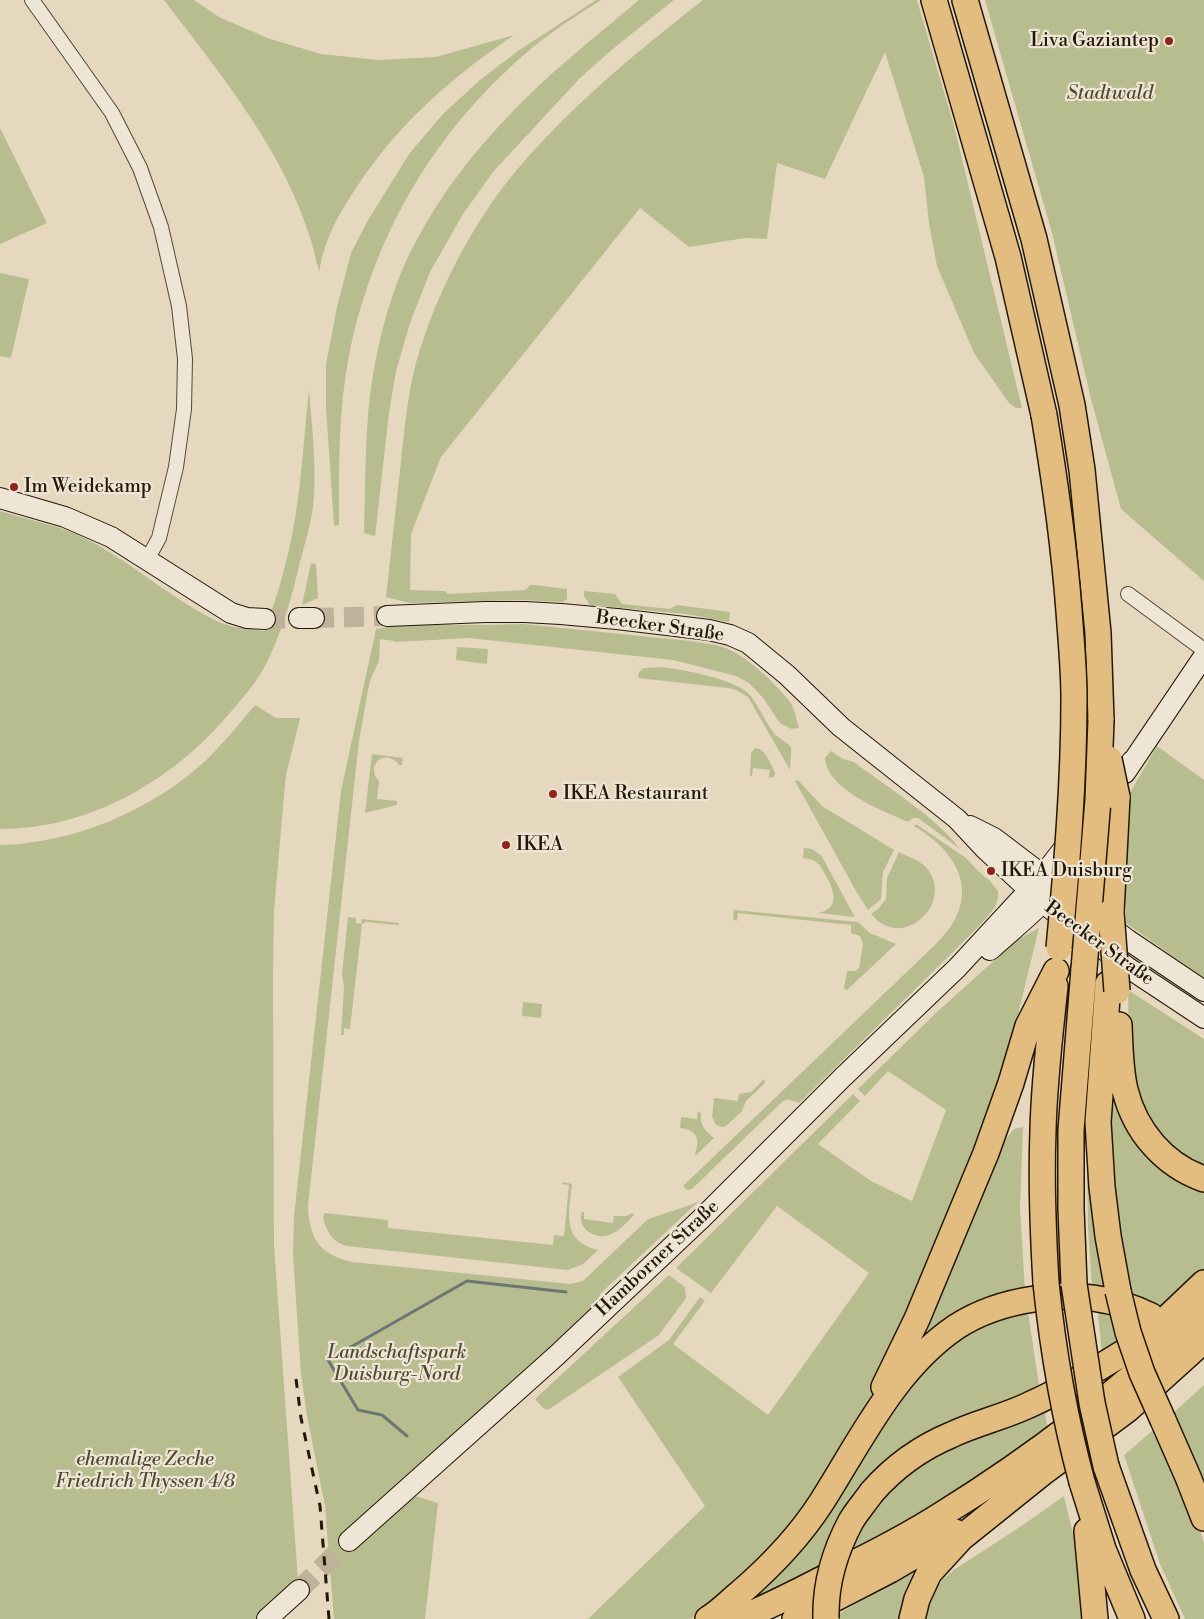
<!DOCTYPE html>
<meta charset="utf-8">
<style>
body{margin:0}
canvas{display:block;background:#e6d7bf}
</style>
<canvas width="1204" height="1619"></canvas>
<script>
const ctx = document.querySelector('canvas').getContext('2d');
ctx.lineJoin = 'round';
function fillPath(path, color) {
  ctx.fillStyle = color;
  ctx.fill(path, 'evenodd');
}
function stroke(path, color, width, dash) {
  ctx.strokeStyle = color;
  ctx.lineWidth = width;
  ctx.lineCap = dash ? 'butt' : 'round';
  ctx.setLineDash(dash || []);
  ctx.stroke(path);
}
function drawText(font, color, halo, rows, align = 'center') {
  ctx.font = font + ' "Libre Bodoni",serif';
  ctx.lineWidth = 4.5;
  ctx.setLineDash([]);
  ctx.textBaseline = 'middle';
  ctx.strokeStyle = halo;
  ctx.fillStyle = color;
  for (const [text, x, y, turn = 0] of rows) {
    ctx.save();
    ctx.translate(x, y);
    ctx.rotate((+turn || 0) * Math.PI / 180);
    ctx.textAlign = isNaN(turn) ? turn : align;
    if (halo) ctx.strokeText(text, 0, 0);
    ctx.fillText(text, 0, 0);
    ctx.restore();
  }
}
const green = new Path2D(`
 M164,0H194L219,17L270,39L321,54L378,60L436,57L514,35C450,79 402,120 358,185C346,203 334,222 327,242C323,251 321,262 319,272C298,167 227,83 164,0Z
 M596,0H601C581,13 560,26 542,40C441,120 374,230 349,356C338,411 339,469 339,525L334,526L326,408V364L337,307L351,253L367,222L409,154L443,114L480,80L518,51Z
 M639,0H674L614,48L580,78L493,172L463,214L430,272L410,323L396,371L389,413L375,536L364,533C366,477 364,419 375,364C383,320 397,274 419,236C445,187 483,141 522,102C559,65 600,33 639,0Z
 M703,0H917L954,126L1022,408H1016L1009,403L974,353L937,266L929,223L924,177L885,52L825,179L777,163L767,239L745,238L689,247L640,208L441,457L411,534L410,590L445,591L448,594L526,590L530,585H534L567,589V599L563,602L524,600L410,603L386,597C391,552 396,506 401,461C404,433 407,403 413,375C429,309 465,236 507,182C563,112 633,55 703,0Z
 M985,0H1204V581L1121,509L1091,399L1052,233Z
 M0,128L47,223L0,244Z
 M0,273L29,279L11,358L0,356Z
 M309,390C312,427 318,478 312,514C309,529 305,544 301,558C292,596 283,631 265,666C256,683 242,699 229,714C172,781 90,829 0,829V511C31,521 65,526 94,543C137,567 175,601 219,622C232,628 251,629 264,631C274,606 282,580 288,554C301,500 303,444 309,390Z
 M311,563L316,564L318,598L302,605Z
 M584,591L615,594L622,604L670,609L677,605L730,612L729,622L686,614L590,605L584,596Z
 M523,624L690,641C703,643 716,644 728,649C749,658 776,684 790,702C795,709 796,719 799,728L791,729L780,723L763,698L749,683L736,676L673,660L469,638L395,642L394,641L380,639L379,661L371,678L368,690L359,741L308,1206C309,1238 320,1255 352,1262L570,1284L583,1281L648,1219L693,1204L700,1200L601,1293L589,1315L412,1495L438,1503L425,1619H334L325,1506L307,1416L301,1374L293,1255L294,1216L341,791L376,629L387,627V625H488Z
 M457,647L488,649L487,664L456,660Z
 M663,667C684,670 734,679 748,693C759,705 764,720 773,732C777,738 788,742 791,747C792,750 790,766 790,770L748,697L736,690L728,688L638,678L639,672L644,668Z
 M255,705L276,718H300L286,775L284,795L274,911L273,977L274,1245L298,1581L257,1619H0V845C72,844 152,810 204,762C223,744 239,724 255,705Z
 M1157,746L1204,780V979L1126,923L1124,803Z
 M755,748C765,748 771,764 775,773L774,777L769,778L770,770L753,768L752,776H750L751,753Z
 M831,751L843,759L854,762C888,788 935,816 960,849L918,818H913L908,822C882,810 828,791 825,758Z
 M372,754L403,758L402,765H399C386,747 364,765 379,781L377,799L397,801V805L365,813Z
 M798,780L822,806L894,850L883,872L881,899L868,910L856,891L795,781Z
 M916,824L966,858L979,872L990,881L998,891V898L995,907L982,923L948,957L799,1103L787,1099L782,1102L692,1189L687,1190L683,1186L937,943C943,936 950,929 954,921C977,881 948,846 914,826Z
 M804,848L812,849L821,855L855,917L818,913C839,909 835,892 827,878C824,872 821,865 815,861C812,859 808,859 803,858Z
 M899,852C906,856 915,858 921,863C961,894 906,956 871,914L879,908L886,899L887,878Z
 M734,910L858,922L870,933L896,944L847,990L844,989L847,971H855L859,968L863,944L860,936L851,933V925L738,913L737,921L733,919Z
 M348,917L356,918V923L361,924L362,919L399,923V925L366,922L362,924L350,1029L344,1028V1035H341L344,986L342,974Z
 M1039,928L1003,1076L906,1326L871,1401L824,1492L729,1594L691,1619H588L705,1506L618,1377L669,1340L700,1297L705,1301L673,1344L768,1415L869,1273L777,1206L711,1293L676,1268L853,1094L860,1101L818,1144L871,1181L912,1201L946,1110L888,1071L865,1096L858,1089L937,1012L1017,940Z
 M1128,990L1204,1039V1169C1195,1163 1182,1158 1174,1151C1170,1147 1166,1141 1162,1136C1128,1095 1129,1041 1128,990Z
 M523,1002L542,1004L541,1018L522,1016Z
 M1113,1043L1118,1092L1204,1187V1270L1161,1310L1130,1293L1120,1240L1108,1124Z
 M764,1079L765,1083L746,1101L742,1111L726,1126L723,1127L716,1125L712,1117L714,1098L738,1101L739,1094L751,1092Z
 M1091,1088L1109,1291L1092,1288L1088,1227L1087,1172Z
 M698,1111L701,1113C699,1124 706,1132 714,1138L696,1155L695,1154C701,1138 696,1130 680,1128L681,1117L697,1119Z
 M1023,1127L1020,1208L1025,1291L902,1367L992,1156L1014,1129Z
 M563,1182L572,1184C569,1213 561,1241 598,1250L583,1264L568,1270L347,1246C333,1243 326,1231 323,1217L325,1213L388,1220V1228L553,1245L554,1235L564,1236L569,1185L562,1184Z
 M582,1212H584V1219L613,1223L614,1216H626L632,1213L634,1215C627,1222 619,1232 609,1235C595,1240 576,1228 582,1212Z
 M669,1275L685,1287L686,1298L659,1335L548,1410L543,1408L535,1399Z
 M1027,1306L1040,1392L909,1446L823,1569L738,1609L904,1389L959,1335Z
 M1097,1306L1114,1309L1123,1343L1102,1354Z
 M1204,1385V1488L1172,1414Z
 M1043,1405L1048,1428L937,1508L846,1557L860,1524L918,1459Z
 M1157,1427L1198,1523L1204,1543V1619H1185L1160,1564L1124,1455Z
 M1064,1496L1077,1551L1086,1619H923L929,1601L942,1580L955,1569L1020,1527Z
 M920,1568L905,1619H836V1615Z`);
const stream = new Path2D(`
 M407,1436L382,1415L358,1410L328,1360L467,1281L566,1292`);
const secondaryTunnel = new Path2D(`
 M314,618L387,616
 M265,619L299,618
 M299,1590L349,1541`);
const street = new Path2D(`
 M32,0L112,113L140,168L161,227L179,306L185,359L184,409L176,467L159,538L147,560
 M1128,594L1204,650`);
const secondary = new Path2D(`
 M0,498L65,517L111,537L231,613L247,618L265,619
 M387,616L485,612H525L561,614L617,619L709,630L730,635L748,643L787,675L841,727L957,819L985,849L1043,903L1127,967L1204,1018
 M299,618H314
 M1125,773L1204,656
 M970,826L994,838L1128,940L1204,991
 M990,950C1013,929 1038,910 1058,886C1073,868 1083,847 1094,827
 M349,1541L556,1356L702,1218L843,1077L957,968L1043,875L1132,761
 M267,1619L299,1590`);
const highway = new Path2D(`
 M934,0L1008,257L1044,415
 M965,0L1034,239L1072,405L1082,470L1098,633L1101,720
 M1111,912L1117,797
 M1108,984L1098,1122L1102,1187L1108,1236L1118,1291
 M1119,1025C1120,1047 1120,1069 1125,1090C1135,1131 1164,1165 1204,1179
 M1046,1283C1043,1232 1041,1182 1043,1131C1044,1082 1050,1034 1055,986
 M1074,1284L1071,1209V1130L1084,969
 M1144,1340L1204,1283
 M884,1387L917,1319L986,1153L1011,1083L1028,1026L1056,971
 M1163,1420L1188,1477L1204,1518
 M1106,1466L1143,1570L1166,1619
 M1082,1482L1103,1549L1132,1619
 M872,1492C894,1467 920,1448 951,1435C976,1423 1004,1417 1029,1405C1069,1387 1107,1363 1144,1340
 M1087,1531L1095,1619
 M708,1619C720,1612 730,1601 740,1593C770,1567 799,1537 821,1503C860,1442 894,1369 956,1327C979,1312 1007,1303 1034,1299C1073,1292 1115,1298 1151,1316
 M739,1619C773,1605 805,1588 838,1571C873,1554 908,1536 941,1515C1035,1457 1124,1388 1204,1312
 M795,1619L890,1570L955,1532
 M912,1619L917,1599L929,1573L961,1538L1042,1473L1128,1409L1204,1340`);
const rail = new Path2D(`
 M296,1379L301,1418L320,1506L329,1619`);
const highwayBridge = new Path2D(`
 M1044,415C1055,481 1064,545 1069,611C1071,640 1074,669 1074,698C1074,782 1067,865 1059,948
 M1109,759L1117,797
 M1111,912L1117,991
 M1084,969L1098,800L1101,720
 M1046,1283C1053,1351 1064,1416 1082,1482
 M1074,1284L1092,1403L1106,1466
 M1118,1291L1128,1332L1142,1373L1163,1420
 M826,1619C825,1585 835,1551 851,1521C857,1511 865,1502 872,1492`);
const markers = [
 [1169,41,5,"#8f2418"],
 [14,487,5,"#8f2418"],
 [553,794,5,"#8f2418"],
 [506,845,5,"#8f2418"],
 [991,871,5,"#8f2418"]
];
const poiNames = [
 ["Liva Gaziantep",1159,41,"right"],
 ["Im Weidekamp",24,487],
 ["IKEA Restaurant",563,794],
 ["IKEA",516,845],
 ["IKEA Duisburg",1001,871]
];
const parkNames = [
 ["Stadtwald",1110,94],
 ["Landschaftspark",397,1353],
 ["Duisburg-Nord",397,1375],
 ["ehemalige Zeche",145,1460],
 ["Friedrich Thyssen 4/8",145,1482]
];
const streetNames = [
 ["Beecker Straße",660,627,8],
 ["Beecker Straße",1099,944,36],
 ["Hamborner Straße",658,1259,-43]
];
fillPath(green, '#b8bd90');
stroke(stream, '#6a7773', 3);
stroke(secondaryTunnel, '#bfb19a', 20, [20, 10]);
stroke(street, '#544736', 16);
stroke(secondary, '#231708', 22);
stroke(highway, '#231708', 28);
stroke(street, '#efe5d5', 14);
stroke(secondary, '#efe5d5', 20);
stroke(highway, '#e3bc80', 25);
stroke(rail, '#231708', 3, [9, 9]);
stroke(highwayBridge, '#231708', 28, []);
stroke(highwayBridge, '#e3bc80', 25);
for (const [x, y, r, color] of markers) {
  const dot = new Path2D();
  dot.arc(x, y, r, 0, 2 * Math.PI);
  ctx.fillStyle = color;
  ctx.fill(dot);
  stroke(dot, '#efe5d5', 2);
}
drawText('19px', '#231708', '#efe5d5', poiNames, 'left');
drawText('italic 19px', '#504931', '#efe5d5', parkNames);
drawText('19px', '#231708', '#efe5d5', streetNames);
</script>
